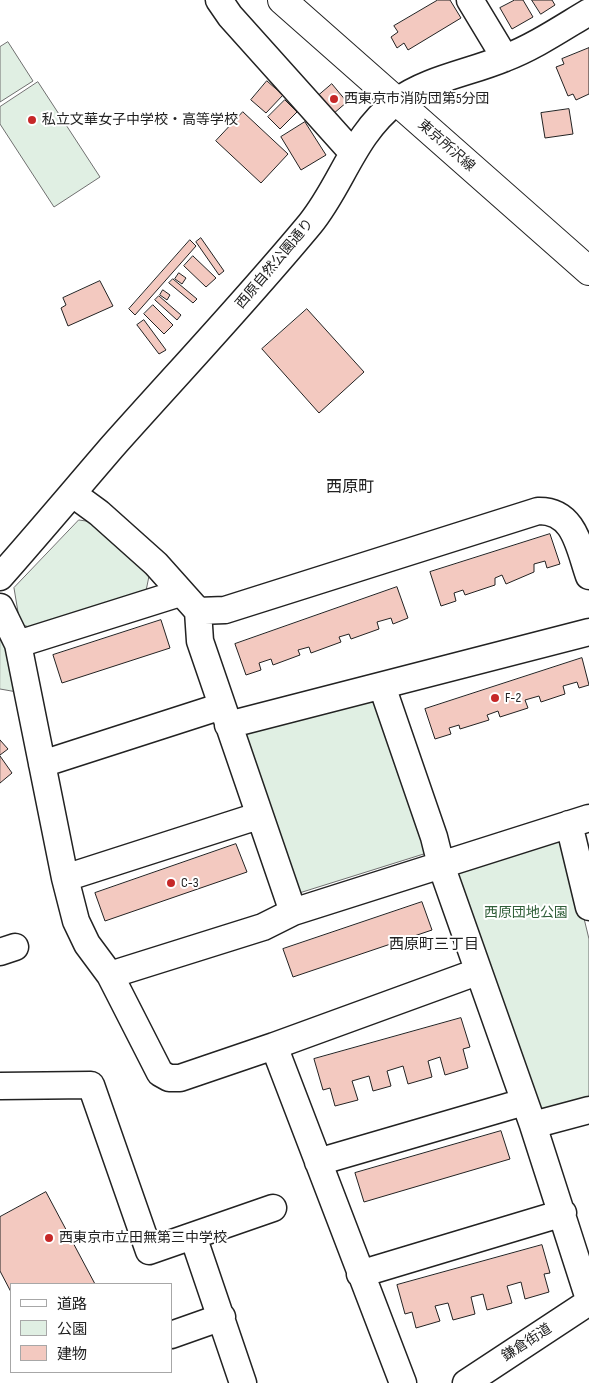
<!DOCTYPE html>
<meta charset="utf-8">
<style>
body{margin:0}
#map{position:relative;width:589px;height:1383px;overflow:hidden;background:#fff;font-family:"Sofia Sans Condensed","Noto Sans JP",sans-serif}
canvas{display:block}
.legend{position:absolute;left:10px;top:1283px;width:162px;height:90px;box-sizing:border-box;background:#fff;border:1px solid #a7a7a7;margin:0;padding:6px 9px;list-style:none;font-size:15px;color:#222}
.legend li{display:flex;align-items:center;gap:10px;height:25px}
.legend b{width:25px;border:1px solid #a7a7a7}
</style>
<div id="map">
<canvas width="589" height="1383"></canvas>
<ul class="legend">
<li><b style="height:6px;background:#fff"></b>道路</li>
<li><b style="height:14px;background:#e0efe3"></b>公園</li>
<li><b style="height:14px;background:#f3c9c0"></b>建物</li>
</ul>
</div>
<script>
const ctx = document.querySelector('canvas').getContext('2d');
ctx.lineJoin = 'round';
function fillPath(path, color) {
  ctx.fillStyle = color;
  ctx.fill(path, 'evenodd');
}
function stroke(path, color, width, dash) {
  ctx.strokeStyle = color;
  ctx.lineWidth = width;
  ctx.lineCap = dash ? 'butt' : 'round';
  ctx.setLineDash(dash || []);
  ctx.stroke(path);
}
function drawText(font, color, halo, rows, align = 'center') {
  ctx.font = font + ' "Sofia Sans Condensed","Noto Sans JP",sans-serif';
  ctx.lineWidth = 4;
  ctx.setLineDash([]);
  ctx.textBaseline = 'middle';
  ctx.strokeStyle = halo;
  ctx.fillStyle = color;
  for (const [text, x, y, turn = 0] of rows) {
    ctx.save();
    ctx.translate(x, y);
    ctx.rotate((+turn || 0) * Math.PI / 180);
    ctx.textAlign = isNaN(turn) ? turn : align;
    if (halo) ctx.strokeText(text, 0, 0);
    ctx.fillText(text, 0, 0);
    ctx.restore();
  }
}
const green = new Path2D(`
 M8,42L33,81L0,102V47Z
 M38,82L100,177L54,207L0,124V107Z
 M79,520L93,522L149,576L145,596L38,630L20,624L14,588Z
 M0,634L8,642L17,692L0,689Z
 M379,692L430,852L296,894L241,725Z
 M565,840L589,939V1104L537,1115L454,875Z`);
const building = new Path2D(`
 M438,0H450L461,18L408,50L404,43L397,48L391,37L398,32L394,26Z
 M515,0H523L533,17L512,29L500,8Z
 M532,0H552L555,5L541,14Z
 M589,48V94L576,100L573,94L568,96L556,67L564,64L562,59Z
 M267,81L283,95L266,113L251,100Z
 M332,84L347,102L333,114L318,96Z
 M285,100L297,112L280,129L268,117Z
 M569,109L573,134L545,138L541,113Z
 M243,112L288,154L261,183L216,141Z
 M305,122L326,155L301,170L281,137Z
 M201,238L224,271L219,275L196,242Z
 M190,240L196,246L135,315L129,309Z
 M193,256L216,278L206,287L184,266Z
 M179,273L186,278L182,284L175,279Z
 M173,279L197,299L193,303L169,283Z
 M100,281L113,306L68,326L61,308L66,305L63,298Z
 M163,290L170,295L167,300L160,295Z
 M159,296L181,315L177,320L155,300Z
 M153,305L173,325L164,334L144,314Z
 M307,309L364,372L319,413L262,349Z
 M144,320L166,350L159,354L137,325Z
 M550,534L560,564L547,568L545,561L534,564V572L506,584L502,575L495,578V585L465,595L463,590L454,593L456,601L441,606L430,572Z
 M397,587L408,618L393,624L391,618L377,622L379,629L351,639L349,634L339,637L341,642L311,653L309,647L298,650L300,655L273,665L271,659L259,663L261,670L246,675L235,644Z
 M161,620L170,648L62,683L53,655Z
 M582,658L589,685L579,688L577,682L563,686L565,694L541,702L539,696L525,700L528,708L500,717L498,711L487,715L489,720L460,729L459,725L449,728L451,734L435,739L425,709Z
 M0,740L8,749L0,755Z
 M0,756L12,773L0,783Z
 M236,844L247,872L105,921L95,893Z
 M422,902L432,930L293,977L283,949Z
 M461,1018L470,1047L463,1049L468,1068L445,1075L440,1057L428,1061L432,1077L408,1084L403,1066L387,1071L391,1086L373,1091L369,1076L352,1081L358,1100L335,1106L330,1088L323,1090L314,1059Z
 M501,1131L510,1159L364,1202L355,1173Z
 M46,1192L95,1284H11V1292L0,1271V1217Z
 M542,1245L550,1273L544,1274L549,1292L525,1299L521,1282L507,1286L512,1303L487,1310L483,1294L471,1297L475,1314L453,1320L448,1303L435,1306L440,1321L416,1328L412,1312L405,1314L397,1285Z`);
const minor = new Path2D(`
 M219,0L230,16L352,152
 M470,0L505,58
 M73,494L99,513L156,564L198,611L200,641L293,912
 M0,577C38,534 75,490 112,447C178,373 246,301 310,224C342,185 353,135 396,102C427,79 469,73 505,58C534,47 562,28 589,12
 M0,607L18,644L65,878L76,921L87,944L110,975L160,1073L169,1078H180L274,1046L403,1383
 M198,611L225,610L538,511C575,510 579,548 589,576
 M18,644L180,593
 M382,686L434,837L441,865L533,1125L589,1299
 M228,725L589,632
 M42,764L222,706
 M569,824L589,907
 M65,878L258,816
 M0,952L15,947
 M110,975L263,927L293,912L589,818
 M274,1046L477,972
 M0,1086L91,1085L149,1251L273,1208
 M533,1125L589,1110
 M318,1162L524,1102
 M193,1236L243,1383
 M360,1274L563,1213
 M171,1335L222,1317
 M466,1383L589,1302`);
const major = new Path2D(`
 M282,0L589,271`);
const markers = [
 [334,99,5,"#c62828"],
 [32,120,5,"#c62828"],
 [495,698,5,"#c62828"],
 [171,883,5,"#c62828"],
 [49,1238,5,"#c62828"]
];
const poiNames = [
 ["西東京市消防団第5分団",344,99],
 ["私立文華女子中学校・高等学校",42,120],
 ["F-2",505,698],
 ["C-3",181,883],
 ["西東京市立田無第三中学校",59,1238]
];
const streetNames = [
 ["東京所沢線",446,146,41],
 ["西原自然公園通り",275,264,-50],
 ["鎌倉街道",527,1343,-33]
];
const parkNames = [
 ["西原団地公園",526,913]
];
const neighbourhoodNames = [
 ["西原町三丁目",434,945]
];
const quarterNames = [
 ["西原町",350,488]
];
fillPath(green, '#e0efe3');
stroke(green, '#6f6f6f', 1);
fillPath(building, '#f3c9c0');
stroke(building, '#222', 1);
stroke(minor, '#222', 29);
stroke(major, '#222', 30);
stroke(minor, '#fff', 26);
stroke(major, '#fff', 28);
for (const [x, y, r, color] of markers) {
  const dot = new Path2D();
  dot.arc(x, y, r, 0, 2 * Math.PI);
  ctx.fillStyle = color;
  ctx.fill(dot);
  stroke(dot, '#fff', 2);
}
drawText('14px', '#222', '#fff', poiNames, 'left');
drawText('14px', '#222', '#fff', streetNames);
drawText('14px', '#2f5e38', '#fff', parkNames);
drawText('15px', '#222', '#fff', neighbourhoodNames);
drawText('16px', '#222', '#fff', quarterNames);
</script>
